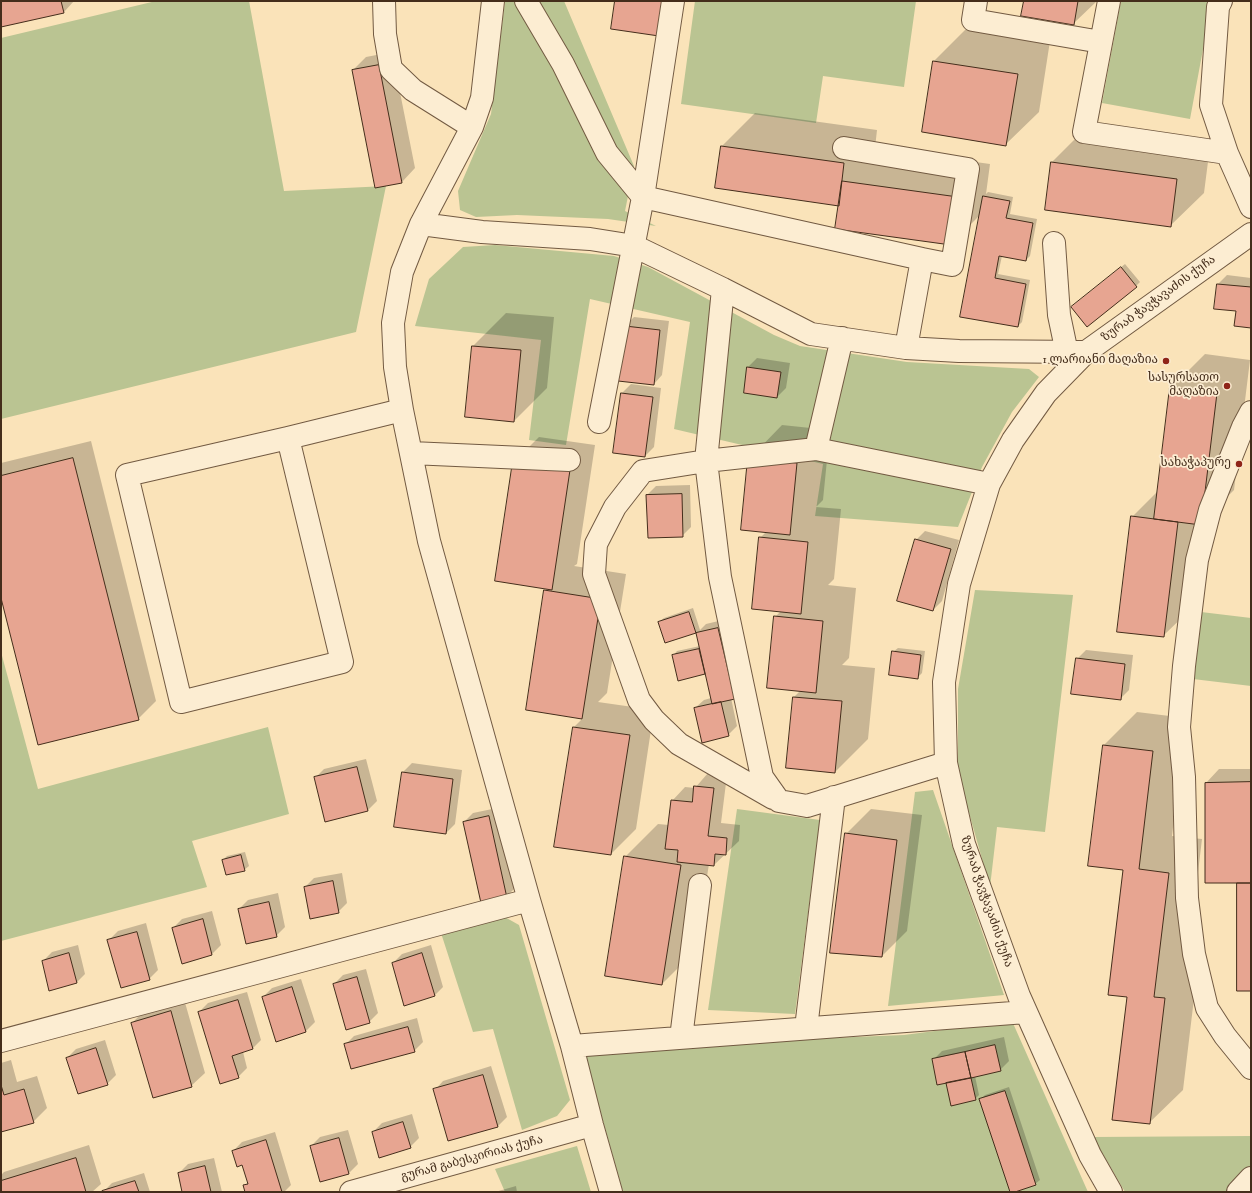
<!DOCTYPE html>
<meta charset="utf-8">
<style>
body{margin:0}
#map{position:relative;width:1252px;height:1193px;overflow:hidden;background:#fae3b9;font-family:"IM FELL DW Pica",serif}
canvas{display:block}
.frame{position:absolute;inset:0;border:2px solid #442d1b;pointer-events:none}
</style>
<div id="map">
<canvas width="1252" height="1193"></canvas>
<div class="frame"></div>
</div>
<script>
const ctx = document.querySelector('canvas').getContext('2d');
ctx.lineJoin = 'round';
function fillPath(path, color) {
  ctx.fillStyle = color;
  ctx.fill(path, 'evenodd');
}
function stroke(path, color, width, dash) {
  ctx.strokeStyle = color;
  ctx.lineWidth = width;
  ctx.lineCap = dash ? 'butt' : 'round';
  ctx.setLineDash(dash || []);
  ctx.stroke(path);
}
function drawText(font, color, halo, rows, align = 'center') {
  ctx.font = font + ' "IM FELL DW Pica","Noto Serif Georgian",serif';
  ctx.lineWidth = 3.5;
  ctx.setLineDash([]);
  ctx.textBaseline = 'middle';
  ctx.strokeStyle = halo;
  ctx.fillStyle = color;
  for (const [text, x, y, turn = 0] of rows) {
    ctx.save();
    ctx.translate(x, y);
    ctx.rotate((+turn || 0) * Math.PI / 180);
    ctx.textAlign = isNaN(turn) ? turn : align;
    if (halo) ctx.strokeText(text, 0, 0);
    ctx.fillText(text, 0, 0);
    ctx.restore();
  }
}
const green = new Path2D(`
 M156,1H249L284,191L386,186L356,332L1,419V38Z
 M505,1H564L634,166L625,211L656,226L608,219L517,215L476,217L460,210L458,191L491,114Z
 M695,1H916L904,87L823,76L816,123L681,104Z
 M1121,1H1212L1190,119L1102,103Z
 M495,245L614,256L648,267L774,335L800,346L907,362L1029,369L1039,377L1012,412L982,467L958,527L815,516L823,464L674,429L690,322L590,299L566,445L529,440L541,340L415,326L429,279L463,247Z
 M975,590L1073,595L1045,832L997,827L990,887L958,774V689Z
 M1201,612L1251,618V686L1193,679Z
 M1,652L38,789L268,727L289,814L192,841L207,887L1,941Z
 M933,790L1004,995L888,1006L915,792Z
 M737,809L820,820L795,1014L708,1010Z
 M503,916L519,925L570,1100L557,1116L522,1130L493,1029L473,1032L441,933Z
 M1012,1021L1088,1192H623L584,1054L705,1043L904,1035Z
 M1251,1136V1192H1125L1093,1137Z
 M577,1146L591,1192H505L495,1169Z`);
const shadow = new Path2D(`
 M1,1H74L64,12L1,26Z
 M1025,1H1097L1074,23Z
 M967,28L1050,41L1039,112L1005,145L923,132L934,61Z
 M392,52L415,168L402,182L353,70L366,57Z
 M755,113L877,130L875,148L990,164L986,194L988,192L1013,197L1010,214L1037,219L1030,256L1026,260L1002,256L998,274L1030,280L1022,322L1018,326L962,316L981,214L951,244L840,205L722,146Z
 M1085,129L1210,146L1204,193L1170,226L1052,162Z
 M1125,264L1140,282L1136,286L1077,303Z
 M1227,275L1251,278V327L1237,310L1215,308L1218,284Z
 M506,313L554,317L547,388L514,421L466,416L473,346Z
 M634,317L669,321L662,375L654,384L625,326Z
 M1205,354L1250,360L1234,490L1207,517L1197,603L1163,636L1132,517L1159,490L1171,388Z
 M757,358L790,363L786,388L777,397L748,367Z
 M631,384L661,388L654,447L645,456L622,393Z
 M782,425L830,430L823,500L816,507L841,509L834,579L828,585L856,588L849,658L842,665L875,668L868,739L835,772L788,767L794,697L801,690L775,617L781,611L760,538L766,532L749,459Z
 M539,437L595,445L577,564L574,566L626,574L607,693L598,702L654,710L636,829L611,854L574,727L583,718L527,709L545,591L547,588L514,462Z
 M91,441L156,701L138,719L1,594V463Z
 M690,485L691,527L682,536L647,495L656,486Z
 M925,531L959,540L942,601L933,610L916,540Z
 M693,608L700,630L706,624L727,619L743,689L731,698L737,726L728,735L695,708L704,700L711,698L706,672L704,673L673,656L677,651L700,646L696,632L659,622L664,618Z
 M898,648L925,651L922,673L917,678L893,652Z
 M1086,650L1133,655L1129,690L1120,699L1077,659Z
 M1137,712L1186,718L1172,836L1202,839L1187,964L1198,965L1183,1090L1149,1123L1128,996L1124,869L1104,745Z
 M366,759L377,801L368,810L315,778L324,769Z
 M412,763L462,770L455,824L446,833L403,772Z
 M1219,769H1251V990L1238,882H1206V783Z
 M708,773L727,775L721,823L740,825L739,841L714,865L709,864L695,951L662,984L625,857L658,824L669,825L672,801L685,787L695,788Z
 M497,808L515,888L506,897L464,822L473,813Z
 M871,809L922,815L907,931L882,956L846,834Z
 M245,852L249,866L244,870L223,860L227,856Z
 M342,873L347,903L338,912L305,887L314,878Z
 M278,893L285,927L276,936L239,909L248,900Z
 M212,911L221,945L212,954L173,928L182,919Z
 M146,923L158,970L149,979L109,940L118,931Z
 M78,945L85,974L76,983L43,961L52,952Z
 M431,945L443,987L434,996L393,963L402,954Z
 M366,969L378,1013L369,1022L334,984L343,975Z
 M301,979L315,1022L306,1031L277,1040L263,997L272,988Z
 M247,992L261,1040L252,1049L243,1052L247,1068L238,1077L199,1012L208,1003Z
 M184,999L205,1073L191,1086L132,1023L146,1009Z
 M417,1018L423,1042L414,1051L345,1045L354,1036Z
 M1004,1037L1009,1061L1000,1070L975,1076L979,1095L975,1099L947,1082L933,1060L942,1051Z
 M105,1040L116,1075L107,1084L67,1058L76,1049Z
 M11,1060L17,1082L37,1076L47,1108L33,1122L1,1131V1063Z
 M491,1066L507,1117L498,1126L435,1090L443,1081Z
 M1009,1087L1040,1180L1035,1184L1012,1192L980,1100L985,1095Z
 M412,1114L419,1138L410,1147L373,1132L382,1123Z
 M348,1130L358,1164L349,1173L311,1146L320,1137Z
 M275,1132L291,1185L284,1192H246L245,1186L248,1182L243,1164L233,1151L242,1142Z
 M89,1145L101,1184L92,1192H1V1175L4,1172Z
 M214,1158L222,1192H183L179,1173L188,1164Z
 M144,1173L150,1192H103L112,1183Z
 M516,1186L517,1192H495Z`);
const building = new Path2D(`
 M1,1H61L64,13L1,27Z
 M615,1H663L659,36L611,29Z
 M1024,1H1078L1074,25L1021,16Z
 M933,61L1018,74L1006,146L922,132Z
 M379,65L402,183L375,188L352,70Z
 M721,146L844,163L839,206L715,188Z
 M1051,162L1177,179L1171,227L1045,210Z
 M842,181L958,197L951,245L835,229Z
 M983,196L1010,201L1006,218L1033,223L1026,261L999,256L995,278L1026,284L1018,327L960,317Z
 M1121,267L1137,287L1087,327L1071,307Z
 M1217,284L1251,287V328L1234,326L1236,311L1214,309Z
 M625,326L660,330L654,385L618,381Z
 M472,346L521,350L514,422L465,417Z
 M747,367L781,372L777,398L744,393Z
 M1170,387L1217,393L1201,525L1154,519Z
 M621,393L653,397L645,457L613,453Z
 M73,458L139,720L38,745L1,598V476Z
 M748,458L797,463L790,535L741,530Z
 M513,461L570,470L552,590L495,581Z
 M682,494L683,537L648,538L646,495Z
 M1131,516L1178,522L1164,637L1117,632Z
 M759,537L808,542L801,614L752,609Z
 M915,539L951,549L933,611L897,601Z
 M544,590L601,599L582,719L526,710Z
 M689,612L696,633L665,643L658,622Z
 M774,616L823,621L816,693L767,688Z
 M718,628L735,699L712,704L696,633Z
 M699,649L705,674L678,681L672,655Z
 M892,651L921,655L918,679L889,675Z
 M1076,658L1125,664L1121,700L1071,694Z
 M793,697L842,701L835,773L786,768Z
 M721,702L729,736L702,743L694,708Z
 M573,727L630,735L611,855L554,847Z
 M1103,745L1153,751L1139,869L1169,873L1154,997L1165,998L1150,1124L1112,1120L1127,997L1108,995L1123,870L1088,866Z
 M357,767L368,811L325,822L314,777Z
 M402,772L453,779L446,834L394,827Z
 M1251,782V883H1205V783Z
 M694,786L714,788L708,836L727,838L726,855L715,854L714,866L677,862L678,850L665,849L671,800L692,802Z
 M489,816L507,898L481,903L463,822Z
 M845,833L897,840L882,957L830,953Z
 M241,855L245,871L226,875L222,860Z
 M624,856L681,865L662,985L605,976Z
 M333,881L339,913L310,919L304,887Z
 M1237,883H1251V991H1237Z
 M269,902L277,937L246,944L238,909Z
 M203,919L212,955L182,964L172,928Z
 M137,932L150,980L121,988L107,940Z
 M69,953L77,983L49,991L42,961Z
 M422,953L435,996L404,1006L392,963Z
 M357,977L370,1023L346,1030L333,984Z
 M292,987L306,1032L276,1042L262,997Z
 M238,1000L253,1049L232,1056L239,1078L220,1084L198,1012Z
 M171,1011L192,1087L153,1098L131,1023Z
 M408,1027L415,1052L351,1069L344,1044Z
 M995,1045L1001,1071L971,1078L965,1052Z
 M96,1048L108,1085L78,1094L66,1058Z
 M965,1052L971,1078L937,1085L932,1059Z
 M483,1075L498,1127L448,1141L433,1089Z
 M971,1078L976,1100L951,1106L946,1083Z
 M1,1085L4,1095L24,1089L34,1123L1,1132Z
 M1005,1091L1036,1185L1015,1192H1010L979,1099Z
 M403,1122L411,1148L379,1158L372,1132Z
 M339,1138L349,1174L320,1182L310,1146Z
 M266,1140L282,1192H245L243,1185L248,1184L242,1165L237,1167L232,1151Z
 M76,1158L86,1192H1V1181Z
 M205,1166L211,1192H182L178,1173Z
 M135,1181L139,1192H102V1191Z`);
const minor = new Path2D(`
 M384,1L385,34L391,69L413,90L472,127
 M493,1L482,98L472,127L421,224L402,272L393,323L395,367L402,410L429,541L529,900L572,1046L592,1125L611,1192
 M526,1L563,64L607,153L643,197L922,259L906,348
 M976,1L973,20L1101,42
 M1109,1L1084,132L1227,153
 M1221,1L1218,7L1211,105L1227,153L1251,207
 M844,148L968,169L952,265L922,259
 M421,224L482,232L590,239L634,246L723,289L811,334L906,348L959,351L1086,352
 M1054,243L1059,315L1067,353
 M723,289L706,461L720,577L762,777L779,801L807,806L946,763
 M842,338L816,449L989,484
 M1251,412L1243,427L1210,510L1197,560L1184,666L1179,727L1184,777L1187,898L1194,954L1207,1008L1225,1036L1251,1068
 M599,422L643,197L673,1
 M288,438L342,662L181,702L127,475L288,438L402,410
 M411,453L569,460
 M773,798L679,744L654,720L639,700L594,574L596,544L615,507L643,471L706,461L816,449
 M806,1028L834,797
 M681,1038L700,885
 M1,1041L529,900
 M572,1046L1026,1012
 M351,1192L592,1125
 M1111,1192L1090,1155L1019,996L964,844L946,763L944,682L959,584L989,484L1013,440L1046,393L1086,352L1251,234
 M1238,1192L1251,1178`);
const markers = [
 [1166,361,4,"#8f2418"],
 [1227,386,4,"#8f2418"],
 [1239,464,4,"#8f2418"]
];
const streetNames = [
 ["ზურაბ ჭავჭავაძის ქუჩა",1159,299,-36],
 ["ზურაბ ჭავჭავაძის ქუჩა",986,902,71],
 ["გურამ გაბესკირიას ქუჩა",472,1159,-15]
];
const poiNames = [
 ["1 ლარიანი მაღაზია",1158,361],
 ["სასურსათო",1219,379],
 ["მაღაზია",1219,393],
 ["სახაჭაპურე",1231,464]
];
fillPath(green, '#bac492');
fillPath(shadow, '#0003');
fillPath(building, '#e7a591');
stroke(building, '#442d1b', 1);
stroke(minor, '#725a42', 24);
stroke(minor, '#fcedd2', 22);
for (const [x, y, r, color] of markers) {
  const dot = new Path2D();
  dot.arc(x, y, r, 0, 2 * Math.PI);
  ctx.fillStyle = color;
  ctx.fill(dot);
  stroke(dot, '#fcedd2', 1.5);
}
drawText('12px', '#442d1b', '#fcedd2', streetNames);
drawText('12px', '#442d1b', '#fcedd2', poiNames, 'right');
</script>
